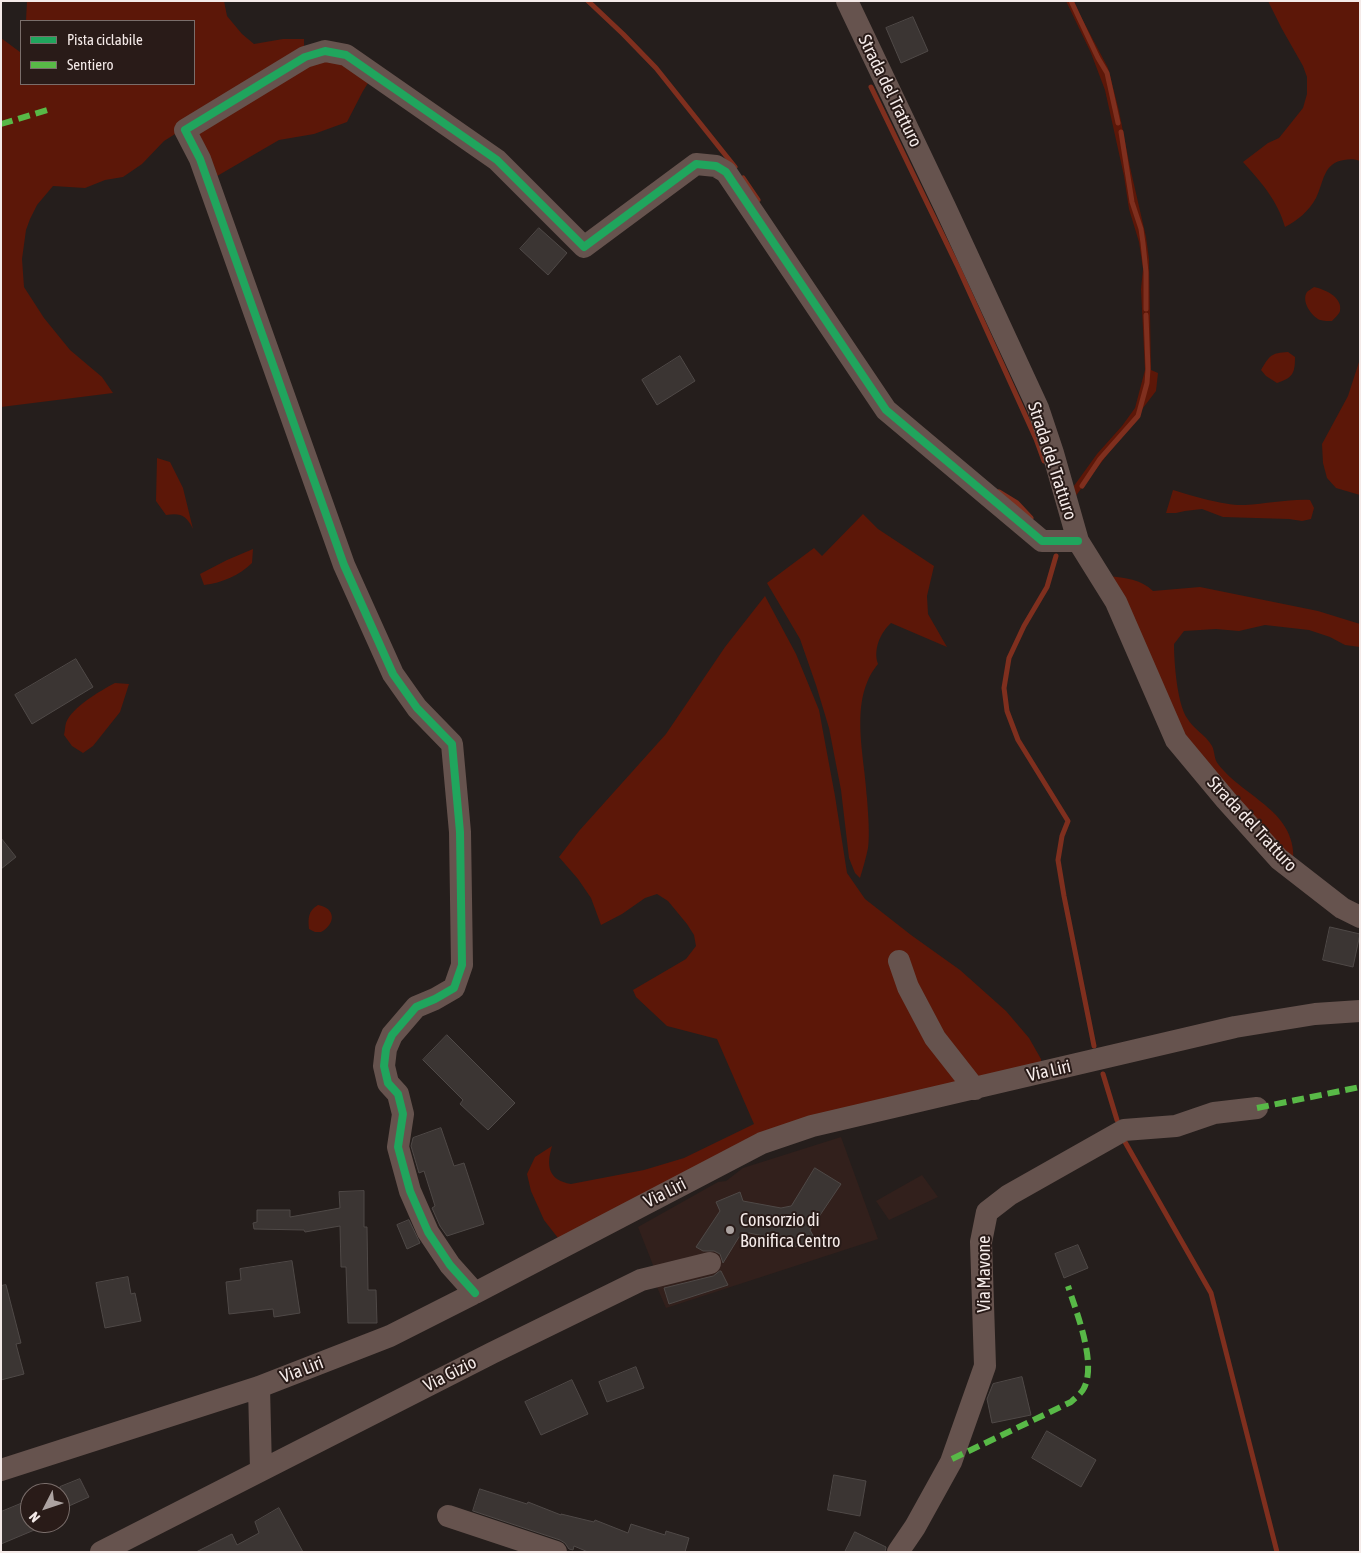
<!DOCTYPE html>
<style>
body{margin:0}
#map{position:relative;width:1361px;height:1553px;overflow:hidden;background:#251e1c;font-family:"Asap Condensed",sans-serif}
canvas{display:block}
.frame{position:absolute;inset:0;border:2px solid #f4eae8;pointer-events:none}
.legend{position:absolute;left:20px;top:20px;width:175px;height:65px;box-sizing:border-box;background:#291b18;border:1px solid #7a6e6b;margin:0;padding:6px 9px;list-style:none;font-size:15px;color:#f4eae8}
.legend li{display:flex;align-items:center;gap:10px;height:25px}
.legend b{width:25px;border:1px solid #7a6e6b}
.north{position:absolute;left:20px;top:1483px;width:50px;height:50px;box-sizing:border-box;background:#291b18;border:1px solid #7a6e6b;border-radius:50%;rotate:229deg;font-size:14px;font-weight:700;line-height:20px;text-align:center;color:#f4eae8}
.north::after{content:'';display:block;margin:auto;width:18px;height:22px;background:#aca3a1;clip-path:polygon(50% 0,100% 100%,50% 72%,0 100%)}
</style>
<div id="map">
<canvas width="1361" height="1553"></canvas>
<div class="frame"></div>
<ul class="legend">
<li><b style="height:6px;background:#20a55d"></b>Pista ciclabile</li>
<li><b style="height:6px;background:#58b947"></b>Sentiero</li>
</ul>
<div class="north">N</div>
</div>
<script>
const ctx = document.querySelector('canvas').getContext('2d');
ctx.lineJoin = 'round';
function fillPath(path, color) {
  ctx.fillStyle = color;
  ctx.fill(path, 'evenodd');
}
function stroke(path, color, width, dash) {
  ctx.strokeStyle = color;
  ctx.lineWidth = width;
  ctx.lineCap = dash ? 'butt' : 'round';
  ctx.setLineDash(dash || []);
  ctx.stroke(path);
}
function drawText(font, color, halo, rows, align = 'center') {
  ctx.font = font + ' "Asap Condensed",sans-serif';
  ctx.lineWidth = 4;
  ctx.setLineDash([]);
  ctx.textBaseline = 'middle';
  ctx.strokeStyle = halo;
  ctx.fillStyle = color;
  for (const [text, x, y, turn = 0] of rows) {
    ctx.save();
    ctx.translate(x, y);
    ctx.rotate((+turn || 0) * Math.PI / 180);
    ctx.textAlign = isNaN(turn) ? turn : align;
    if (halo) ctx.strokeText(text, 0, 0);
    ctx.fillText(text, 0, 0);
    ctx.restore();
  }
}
const built = new Path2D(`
 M841,1137L878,1239L666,1308L657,1287L655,1270L638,1227L718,1182L726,1181L743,1168Z
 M922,1175L938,1197L889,1220L876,1201Z`);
const green = new Path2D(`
 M27,1H224L227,16L242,34L254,44L283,39H304V56L320,50L373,75L363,91L347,122L314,134L279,140L212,179L183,129L164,141L142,164L123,177L105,180L85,188L53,186L37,205L30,219L26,230L22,259L24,287L44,318L70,350L102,377L113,393L1,407V38L20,52L21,50V84H194V21H26Z
 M1066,1H1074L1080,15L1108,68L1119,111L1130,167L1146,237L1149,259L1151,370L1158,373L1156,391L1071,502V490L1097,454L1122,426L1135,408L1145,370L1141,289L1143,269L1139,242L1129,209L1124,176L1105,90L1091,53Z
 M1268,1H1360V161C1355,159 1350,159 1344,160C1323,163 1324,182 1316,198C1309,211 1297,221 1285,227C1278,201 1261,182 1243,162L1268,143L1279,138L1303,108L1307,94V77L1303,66L1282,29Z
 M1314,287C1324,289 1343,297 1340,311C1339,314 1335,318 1332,321C1329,321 1323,321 1320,320C1311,316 1301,301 1307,292C1308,291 1314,287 1314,287Z
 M1288,352L1295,357C1295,373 1293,378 1277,383L1266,376L1261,370C1270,355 1271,353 1288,352Z
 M1360,359V495L1336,488L1327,478L1323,463L1322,444L1348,396Z
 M157,458L170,462L183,488L193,529C186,515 181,513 166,515L156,501Z
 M1173,490C1192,496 1226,506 1245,505C1267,504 1288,499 1310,500L1314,508L1311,519L1302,521L1289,519L1223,517L1202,509L1185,511L1176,513H1166Z
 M863,514L878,529L934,566L927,596L928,614L947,647L891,623C880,633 873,650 878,664C848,700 865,756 867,798C868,813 870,834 868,848C866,858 863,868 860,878L855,873L849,858L841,790L829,728L816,685L800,639L767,583L814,548L822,556Z
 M253,549L252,563C240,575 222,583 204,585L200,574L227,560Z
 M1109,576C1125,578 1141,579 1153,591L1200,587L1318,611L1360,624V647L1345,645L1330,637L1309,630L1265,625L1239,631L1216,629L1184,631L1174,644C1174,662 1177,703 1187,718C1193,729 1205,734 1212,746C1215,752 1214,759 1218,764C1245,799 1299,811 1293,865L1198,764Z
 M765,596L796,654L819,710L835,796L847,873L865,899L911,935L960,970L1006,1011L1029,1038L1041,1059L1042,1070L763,1135L558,1238L544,1220L531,1191L527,1174L535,1157L552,1146C546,1166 548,1180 571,1184L644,1170L684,1158L754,1124L717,1039L667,1026L636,997L633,990L686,959L696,946L694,935L687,924L668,901L657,894L645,898L622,914L601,925L591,898L578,879L559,857L579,831L666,734L725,647Z
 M115,683L129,684L120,712L93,746L83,753L72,746L64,735C65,731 65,726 66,723C72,707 100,691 115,683Z
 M318,905C336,908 336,924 321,932H315L309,929C308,918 308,911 318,905Z`);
const stream = new Path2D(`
 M588,1L623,34L656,68L735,167
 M1071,1L1098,58L1107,73L1118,123
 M871,87L958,267L1036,439L1044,461
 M1121,132L1132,202L1141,229L1143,243L1146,272V309
 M743,178L758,200
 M1082,486L1100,459L1138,416L1147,383L1148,369L1146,315
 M999,492L1017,503L1031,518
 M1056,556L1047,587L1024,626L1009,658L1004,688L1007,711L1018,740L1068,821L1062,836L1058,860L1064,896L1094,1046
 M1103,1074L1117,1120
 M1125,1142L1211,1293L1277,1552`);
const building = new Path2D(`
 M913,17L928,51L901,63L886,28Z
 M539,228L567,253L548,275L520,249Z
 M680,356L695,381L657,405L642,380Z
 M76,659L93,687L32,724L15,695Z
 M1,838L16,857L1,869Z
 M1330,927L1360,934L1353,967L1323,960Z
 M447,1035L515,1103L488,1130L460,1104L463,1100L423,1060Z
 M441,1128L454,1166L464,1163L484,1224L447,1236L440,1226L432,1208L435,1206L424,1171L419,1173L411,1146L413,1138Z
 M815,1168L841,1184L810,1230L815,1239L792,1248L788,1241L749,1233L739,1237L723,1263L720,1254L714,1251H703L696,1247L720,1211L716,1202L740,1192L743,1201L781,1208L791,1206Z
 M364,1191V1227H367L368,1290H376L377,1323H348L346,1267H341L340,1226L305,1232L304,1230L254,1229L253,1223L257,1222V1210H290V1217L340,1208L339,1192Z
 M409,1220L420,1243L407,1249L397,1225Z
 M1078,1245L1088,1268L1064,1278L1055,1254Z
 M292,1261L300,1313L274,1317L273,1309L229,1314L226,1282L241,1280L240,1269Z
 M720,1271H721L728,1285L669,1304L664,1288L713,1276Z
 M128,1277L131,1294L135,1293L141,1321L105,1328L96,1283Z
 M6,1285L21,1343L16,1344L24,1374L1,1380V1286Z
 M636,1367L644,1388L607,1402L599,1382Z
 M1022,1377L1031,1415L992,1423L987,1399L993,1384Z
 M572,1380L588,1414L541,1435L525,1402Z
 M1047,1431L1096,1460L1081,1487L1032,1458Z
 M834,1475L866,1481L860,1516L828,1510Z
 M80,1479L89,1497L60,1510V1487Z
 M480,1489L527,1504L528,1502L561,1515V1514L594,1522L595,1520L628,1533L631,1524L665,1535L666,1531L689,1538L685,1552H588L574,1546L573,1550L569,1549L565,1543L560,1540L473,1511Z
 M30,1500V1523H51L1,1544V1512Z
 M279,1508L303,1552H196L232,1534L237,1545L259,1533L255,1522Z
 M855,1532L886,1547L885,1552H845Z`);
const minor = new Path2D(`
 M847,1L945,207L1038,408L1053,453L1078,541L1116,602L1176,740L1226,800L1279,859L1342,908L1360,917
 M899,961L908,987L935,1038L975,1089
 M475,1293L450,1265L428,1232L410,1191L398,1147L403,1114L398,1094L388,1083L384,1066L386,1049L392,1035L416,1007L435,999L454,988L462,965L460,832L452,744L417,708L393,674L344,565L200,159L185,130L305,57L325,51L346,55L497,160L584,247L696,164L716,166L726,172L886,410L1042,541H1078
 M259,1387L261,1470
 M1,1470L259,1387L390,1336L475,1293L762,1143L812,1126L1235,1027L1315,1014L1360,1011
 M448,1516L556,1552
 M101,1552L492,1353L641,1280L710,1263
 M898,1552L915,1527L951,1462L985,1366L981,1242L987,1212L1009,1195L1124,1130L1176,1126L1214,1113L1257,1108`);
const quiet = new Path2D(`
 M1,124L51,109
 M1257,1108L1360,1087
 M952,1459L1071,1402C1075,1398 1082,1393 1084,1388C1097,1363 1076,1311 1068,1286`);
const cycleway = new Path2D(`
 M475,1293L450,1265L428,1232L410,1191L398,1147L403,1114L398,1094L388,1083L384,1066L386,1049L392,1035L416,1007L435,999L454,988L462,965L460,832L452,744L417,708L393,674L344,565L200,159L185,130L305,57L325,51L346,55L497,160L584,247L696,164L716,166L726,172L886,410L1042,541H1078`);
const markers = [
 [730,1230,5,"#aca3a1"]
];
const streetNames = [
 ["Strada del Tratturo",890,91,64],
 ["Strada del Tratturo",1052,461,72],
 ["Strada del Tratturo",1252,824,47],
 ["Via Liri",1049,1071,-13],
 ["Via Liri",665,1193,-27],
 ["Via Mavone",984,1274,-90],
 ["Via Liri",302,1370,-21],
 ["Via Gizio",450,1374,-27]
];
const poiNames = [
 ["Consorzio di",740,1220],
 ["Bonifica Centro",740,1241]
];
fillPath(built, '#32201c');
fillPath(green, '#5c1708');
stroke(stream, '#7f2f1e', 5);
fillPath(building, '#3b3533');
stroke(building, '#4f4947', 1);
stroke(minor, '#66534e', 22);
stroke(quiet, '#58b947', 6, [12, 6]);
stroke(cycleway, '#20a55d', 8);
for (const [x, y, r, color] of markers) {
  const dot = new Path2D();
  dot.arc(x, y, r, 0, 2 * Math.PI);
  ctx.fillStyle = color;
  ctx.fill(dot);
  stroke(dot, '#291b18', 2);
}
drawText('18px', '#f4eae8', '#291b18', streetNames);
drawText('18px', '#f4eae8', '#291b18', poiNames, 'left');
</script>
